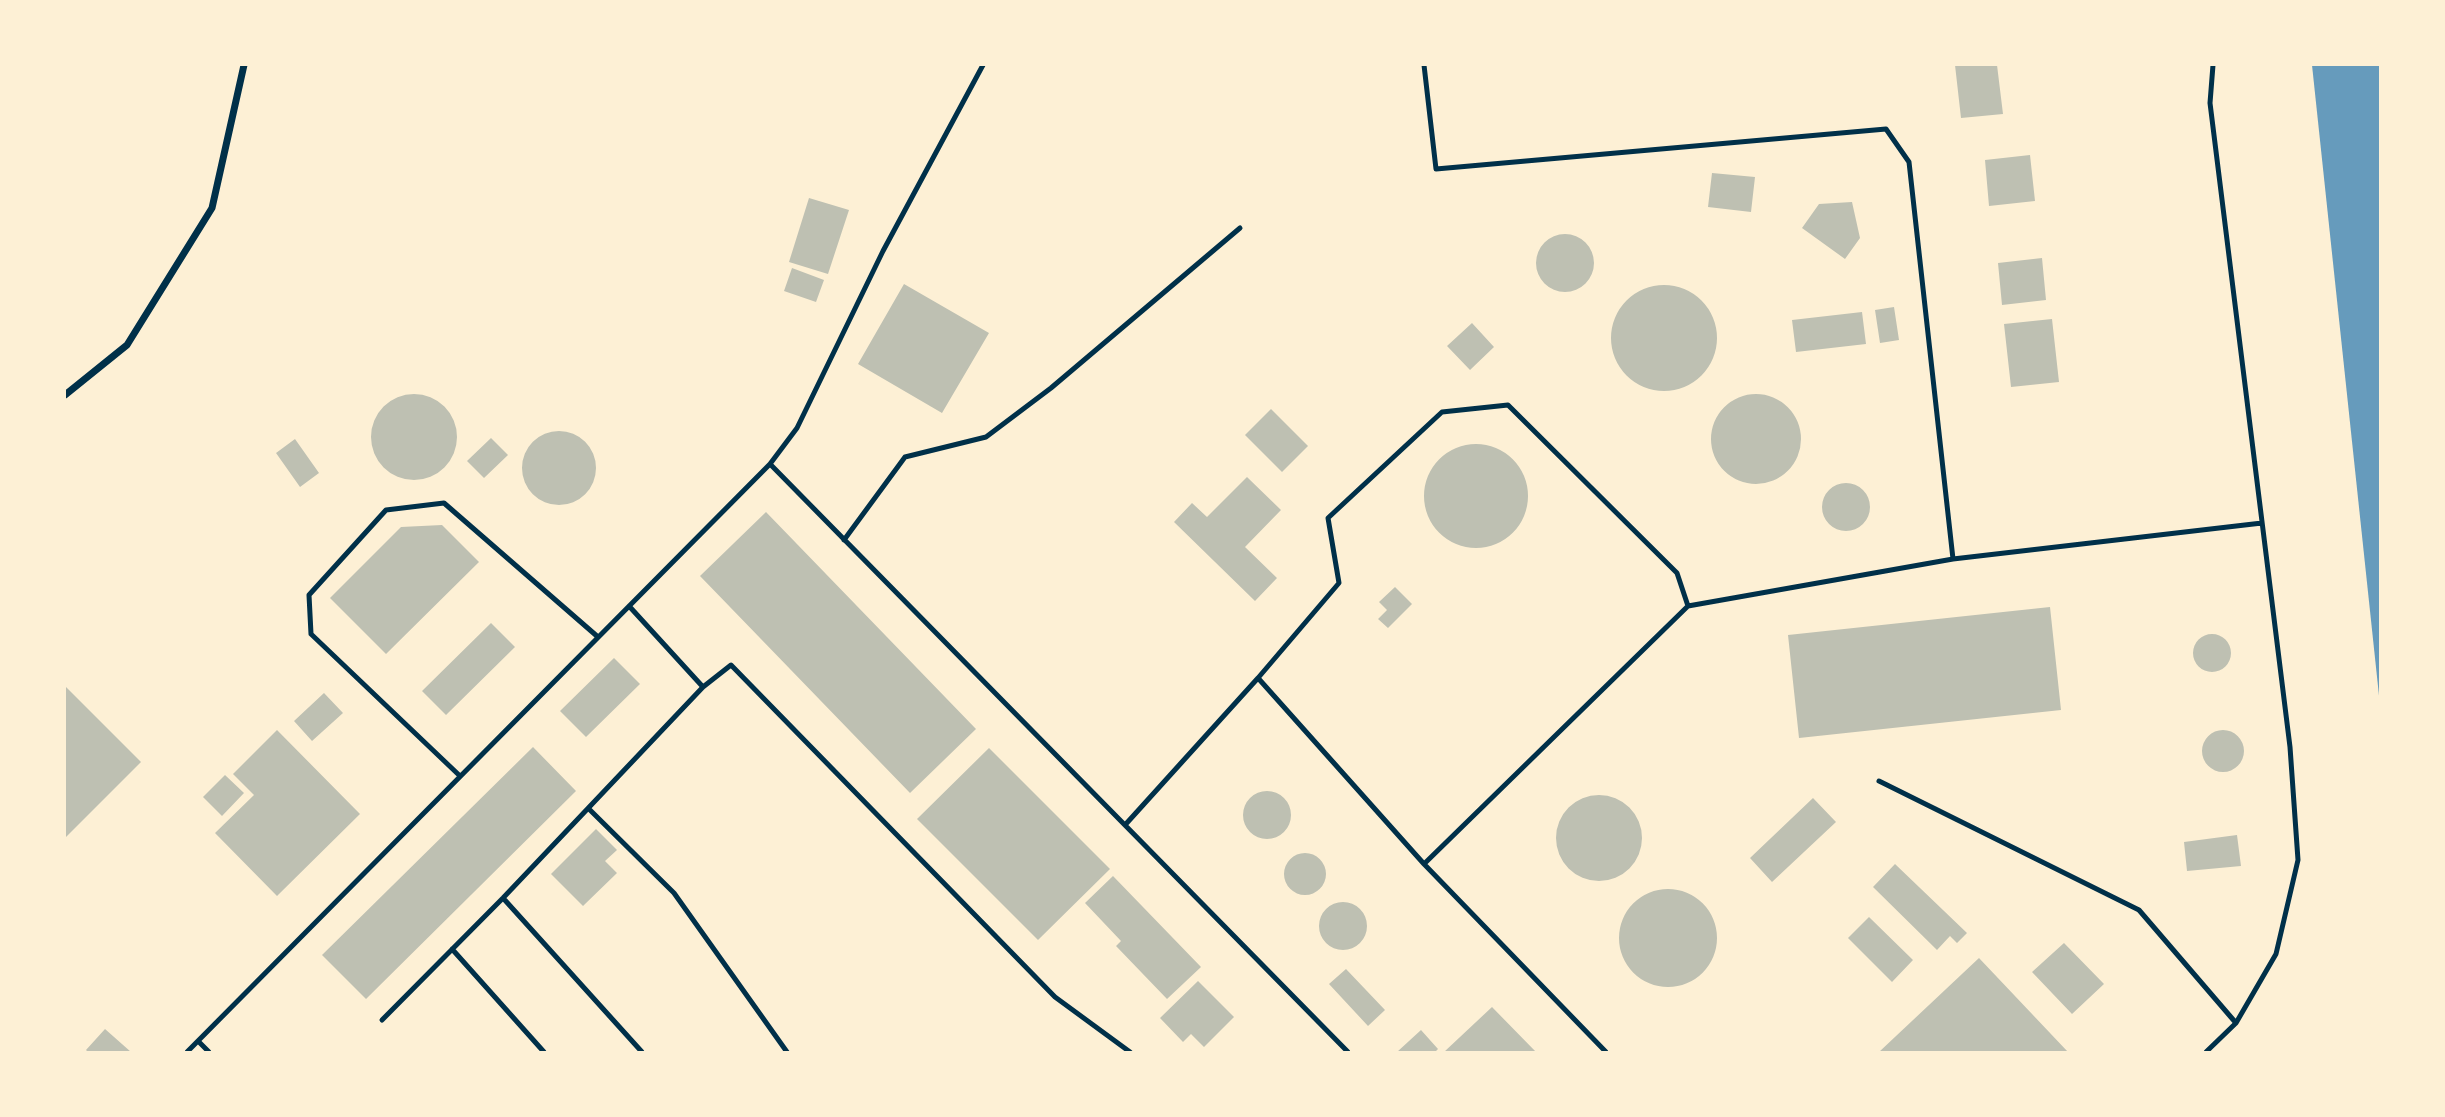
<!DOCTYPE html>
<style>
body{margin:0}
#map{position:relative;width:2445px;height:1117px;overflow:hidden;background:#fdf0d5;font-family:Cabin,sans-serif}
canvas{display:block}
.frame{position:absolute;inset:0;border:66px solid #fdf0d5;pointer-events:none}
</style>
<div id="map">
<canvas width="2445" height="1117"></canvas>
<div class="frame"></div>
</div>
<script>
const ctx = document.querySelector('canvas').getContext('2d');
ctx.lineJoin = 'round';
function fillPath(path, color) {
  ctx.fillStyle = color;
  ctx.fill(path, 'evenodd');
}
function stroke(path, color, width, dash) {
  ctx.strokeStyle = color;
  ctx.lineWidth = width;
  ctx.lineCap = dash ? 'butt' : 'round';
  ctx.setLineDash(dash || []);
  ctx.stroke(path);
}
const water = new Path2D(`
 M2312,65H2380V705Z`);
const building = new Path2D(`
 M1955,65H1997L2003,114L1961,118Z
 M2030,155L2035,201L1989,206L1985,160Z
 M1712,173L1755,177L1751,212L1708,207Z
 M809,198L849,210L828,274L789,262Z
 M1852,202L1860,238L1845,259L1802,228L1819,204Z
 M1536 263a29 29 0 1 1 58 0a29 29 0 1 1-58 0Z
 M2042,258L2046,300L2002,305L1998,263Z
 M792,268L824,280L816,302L784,291Z
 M904,284L989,333L942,413L858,364Z
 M1611 338a53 53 0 1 1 106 0a53 53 0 1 1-106 0Z
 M1894,307L1899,340L1880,343L1875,310Z
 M1862,312L1866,344L1796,352L1792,320Z
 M2052,319L2059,382L2011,387L2004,324Z
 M1472,323L1494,347L1470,370L1447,346Z
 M1711 439a45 45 0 1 1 90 0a45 45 0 1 1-90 0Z
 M371 437a43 43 0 1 1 86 0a43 43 0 1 1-86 0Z
 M1271,409L1308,446L1282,472L1245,435Z
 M522 468a37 37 0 1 1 74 0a37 37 0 1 1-74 0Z
 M491,438L508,455L484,478L467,461Z
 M295,439L319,473L300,487L276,453Z
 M1424 496a52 52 0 1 1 104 0a52 52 0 1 1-104 0Z
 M1247,477L1281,510L1245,547L1277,578L1255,601L1174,522L1192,503L1207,517Z
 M1822 507a24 24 0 1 1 48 0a24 24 0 1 1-48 0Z
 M766,512L976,729L910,793L700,576Z
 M442,525L479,562L386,654L330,598L401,527Z
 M1395,587L1412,604L1388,628L1378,619L1387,610L1379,602Z
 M2050,607L2061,710L1799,738L1788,635Z
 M491,623L515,647L446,715L422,691Z
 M2193 653a19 19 0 1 1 38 0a19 19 0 1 1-38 0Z
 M614,658L640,684L586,737L560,711Z
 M65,686L141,762L65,838Z
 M324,693L343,713L312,741L294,721Z
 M277,730L360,814L277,896L215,833L254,795L233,774Z
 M2202 751a21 21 0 1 1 42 0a21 21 0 1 1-42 0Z
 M533,747L576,791L366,999L322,955Z
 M989,748L1110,869L1038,940L917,819Z
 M225,775L244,793L222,816L203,797Z
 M1243 815a24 24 0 1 1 48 0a24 24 0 1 1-48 0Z
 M1556 838a43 43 0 1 1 86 0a43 43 0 1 1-86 0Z
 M1813,798L1836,822L1772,882L1750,858Z
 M596,829L617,850L605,861L617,873L583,906L551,874Z
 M2237,835L2241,866L2187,871L2184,842Z
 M1284 874a21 21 0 1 1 42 0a21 21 0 1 1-42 0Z
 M1895,864L1967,933L1957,943L1950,936L1937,950L1873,887Z
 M1113,876L1201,967L1167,999L1116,946L1121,941L1085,903Z
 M1619 938a49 49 0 1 1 98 0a49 49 0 1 1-98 0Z
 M1319 926a24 24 0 1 1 48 0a24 24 0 1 1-48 0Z
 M1869,917L1913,960L1892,982L1848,938Z
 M2064,943L2104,984L2072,1014L2032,972Z
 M1979,958L2068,1052H1879Z
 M1346,969L1385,1010L1368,1026L1329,984Z
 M1198,981L1234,1017L1204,1047L1191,1034L1183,1042L1160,1018Z
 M1492,1007L1536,1052H1444Z
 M105,1029L131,1052H88L86,1050Z
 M1421,1030L1438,1049L1435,1052H1397Z`);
const service = new Path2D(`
 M1424,65L1436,169L1886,129L1909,162L1953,559
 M770,464L1348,1052
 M844,540L905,457L986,437L1051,388L1240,228
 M629,606L703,687
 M1258,678L1424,864L1606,1052
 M460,776L311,634L309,595L386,510L444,503L598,637
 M1879,781L2139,910L2236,1023
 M589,809L674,893L787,1052
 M1125,825L1258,678L1339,583L1328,518L1442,412L1508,405L1677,573L1688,606
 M1424,864L1688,606L1953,559L2262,523
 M503,898L642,1052
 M452,949L544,1052
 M382,1020L503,898L703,687L731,665L1055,997L1130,1052
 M198,1041L209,1052
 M187,1052L770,464L797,428L883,251L983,65
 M2206,1052L2236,1023L2276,954L2298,860L2290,747L2210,103L2213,65`);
const minor = new Path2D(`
 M65,395L127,345L212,208L244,65`);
fillPath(water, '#669bbc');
fillPath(building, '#bec0b2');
stroke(service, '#003049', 5);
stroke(minor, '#003049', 7);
</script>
